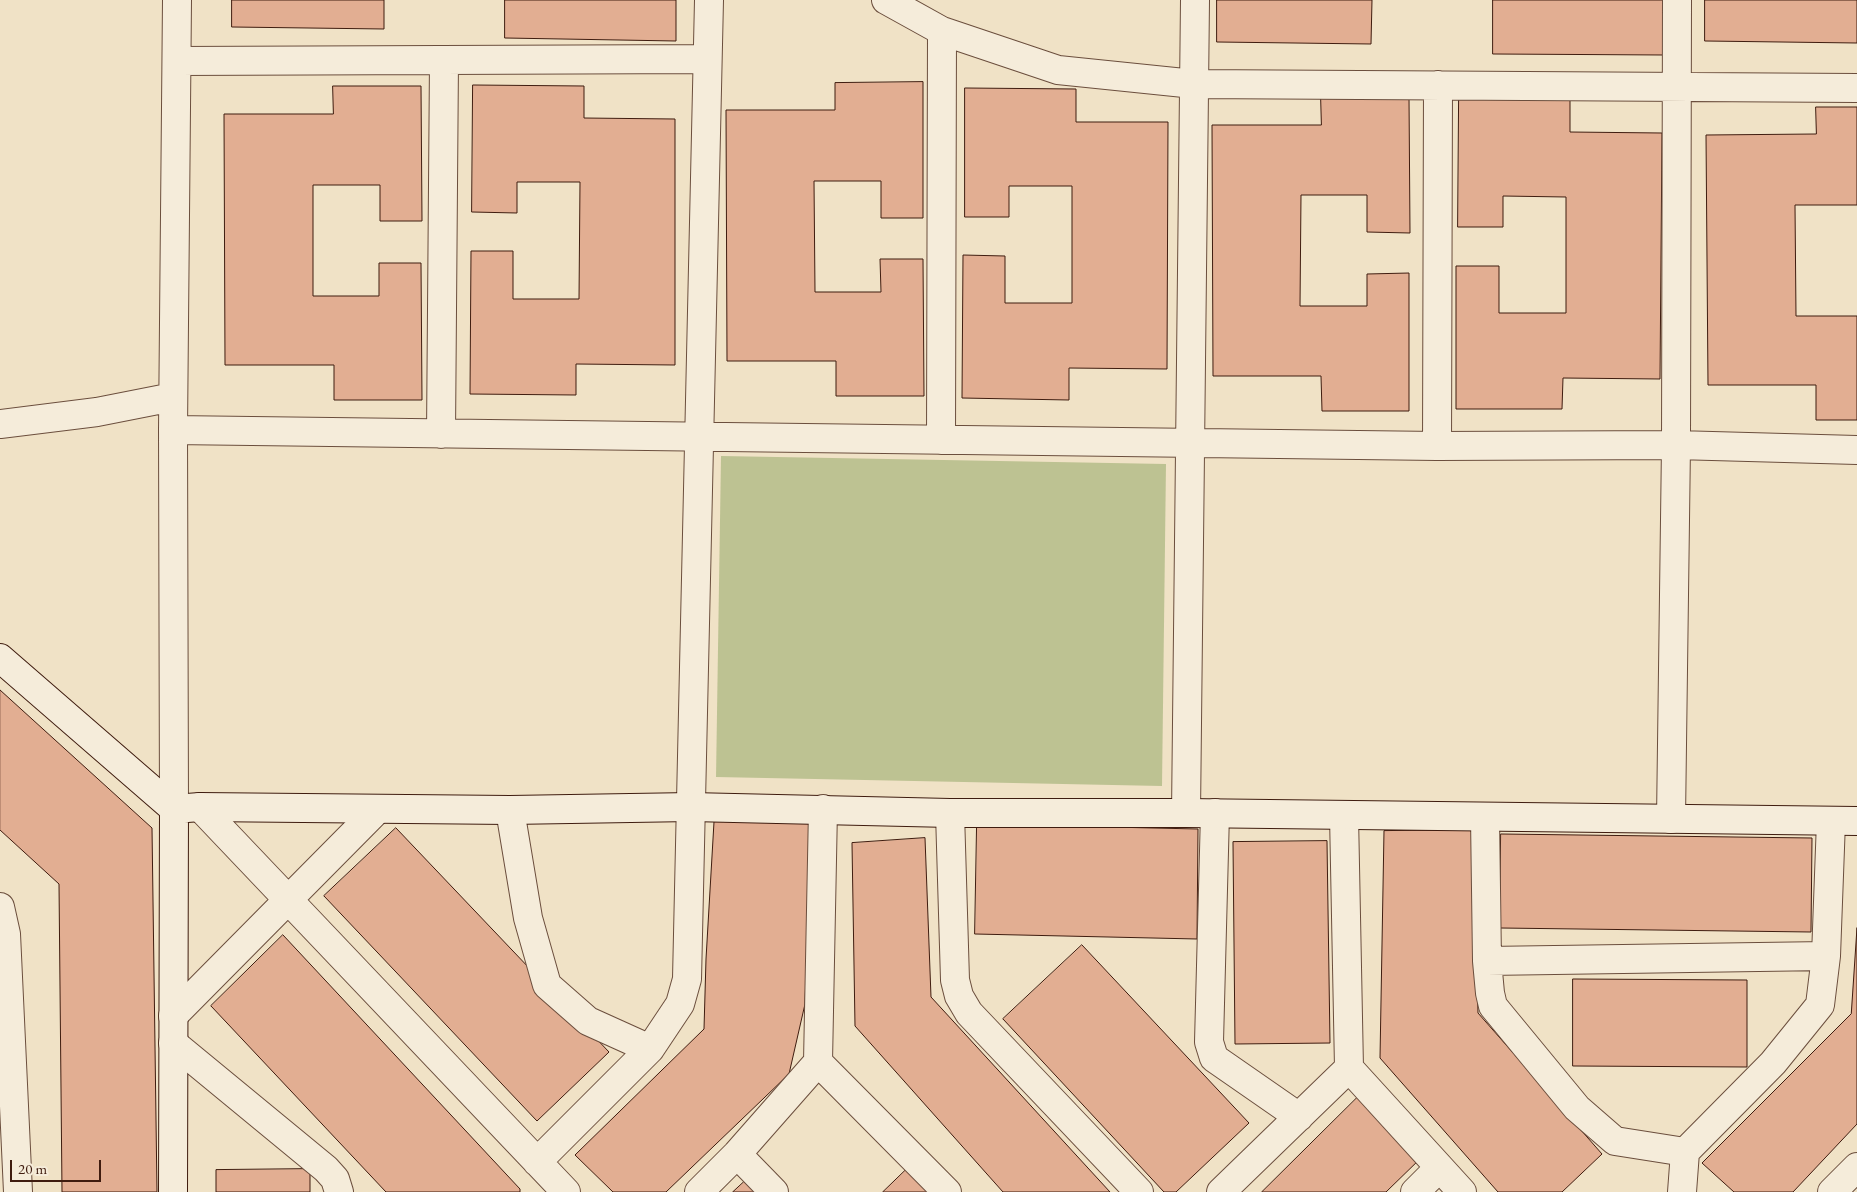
<!DOCTYPE html>
<style>
body{margin:0}
#map{position:relative;width:1857px;height:1192px;overflow:hidden;background:#f0e2c6;font-family:"EB Garamond",serif}
canvas{display:block}
.scale{position:absolute;left:10px;top:1160px;width:91px;height:22px;box-sizing:border-box;border:2px solid #3f1c0f;border-top:0;padding-left:6px;font-size:15px;line-height:18px;white-space:nowrap;color:#3f1c0f;-webkit-text-stroke:4px #f5ecda;paint-order:stroke}
</style>
<div id="map">
<canvas width="1857" height="1192"></canvas>
<div class="scale">20 m</div>
</div>
<script>
const ctx = document.querySelector('canvas').getContext('2d');
ctx.lineJoin = 'round';
function fillPath(path, color) {
  ctx.fillStyle = color;
  ctx.fill(path, 'evenodd');
}
function stroke(path, color, width, dash) {
  ctx.strokeStyle = color;
  ctx.lineWidth = width;
  ctx.lineCap = dash ? 'butt' : 'round';
  ctx.setLineDash(dash || []);
  ctx.stroke(path);
}
const green = new Path2D(`
 M721,456L1166,464L1162,786L716,777Z`);
const building = new Path2D(`
 M232,0H384V29L232,27Z
 M505,0H676V41L505,38Z
 M1217,0H1372L1371,44L1217,42Z
 M1493,0H1664V55L1493,54Z
 M1705,0H1857V43L1705,41Z
 M923,82V218H881V181H814L815,292H881L880,259H923L924,396H836V361H727L726,110H835V83Z
 M473,85L584,86V118L675,119V365L576,364V395L470,394L471,251H513V299H579L580,182H517V213L472,212Z
 M333,86H421L422,221H380V185H313V296H379V263H421L422,400H334V365H225L224,114H333Z
 M965,88L1076,89V122H1168L1167,369L1069,368V400L962,398L963,255L1005,256V303H1072V186H1009V217H965Z
 M1321,97H1409L1410,233L1367,232V195H1301L1300,306H1367V274L1409,273V411H1322L1321,376H1213L1212,125H1321Z
 M1459,99L1570,100V132L1662,133L1660,379L1563,378L1562,409H1456V266H1499V313H1566V197L1503,196V227H1458Z
 M1816,107H1857V205H1795L1796,316H1857V420H1816V385H1708L1706,135L1816,134Z
 M0,690L152,828L157,1192H62L59,884L0,830Z
 M811,821L805,1004L789,1074L666,1192H613L575,1155L704,1029L706,959L714,822Z
 M977,824L1198,829L1197,939L975,934Z
 M396,828L609,1052L537,1121L324,896Z
 M1474,830L1478,1013L1602,1154L1562,1192H1498L1380,1058L1384,831Z
 M1501,834L1812,838L1811,932L1500,928Z
 M925,838L931,997L1110,1192H1003L855,1026L852,843Z
 M1327,841L1330,1043L1235,1044L1233,842Z
 M1857,928V1124L1793,1192H1734L1702,1163L1851,1014Z
 M283,935L520,1189V1192H386L211,1006Z
 M1082,945L1249,1123L1176,1192H1164L1003,1019Z
 M1573,979L1747,980V1067L1573,1066Z
 M1361,1094L1423,1156L1386,1192H1262Z
 M909,1167L933,1192H883Z
 M310,1169V1192H216V1170Z
 M744,1182L754,1192H733Z`);
const street = new Path2D(`
 M886,0L942,31L1058,70L1194,84L1857,88
 M177,61L707,59
 M0,424L97,412L173,397
 M173,430L1437,446L1676,445L1857,450
 M441,434L444,60
 M941,440L942,31
 M1437,446L1438,85
 M200,807L566,1192
 M174,809L173,430L177,0
 M510,810L528,918L547,985L588,1021L650,1049L537,1162
 M950,813L955,980L959,996L969,1013L1139,1192
 M1186,813L1195,0
 M1215,813L1209,1042L1214,1058L1299,1117
 M1344,815L1349,1068L1462,1192
 M1485,817L1487,961L1490,993L1493,1006L1577,1108L1615,1141L1685,1152
 M1671,819L1676,445L1677,0
 M0,907L6,934L18,1192
 M1487,961L1826,956
 M173,1016L378,809
 M173,1043L326,1169L335,1179L339,1192
 M650,1049L680,1004L687,979L709,0
 M818,1062L947,1192
 M737,1154L774,1192
 M699,1192L737,1154L818,1062L823,809
 M1221,1192L1349,1068
 M1415,1192L1439,1168
 M1682,1192L1685,1152L1773,1063L1820,1005L1826,956L1831,821
 M1832,1192L1857,1167`);
const secondary = new Path2D(`
 M0,658L174,809L200,807L510,810L691,807L950,813H1186L1857,821
 M173,1192L174,809`);
fillPath(green, '#bdc292');
fillPath(building, '#e2ae92');
stroke(building, '#3f1c0f', 1);
stroke(street, '#6b4e3d', 30);
stroke(secondary, '#3f1c0f', 30);
stroke(street, '#f5ecda', 28);
stroke(secondary, '#f5ecda', 28);
</script>
